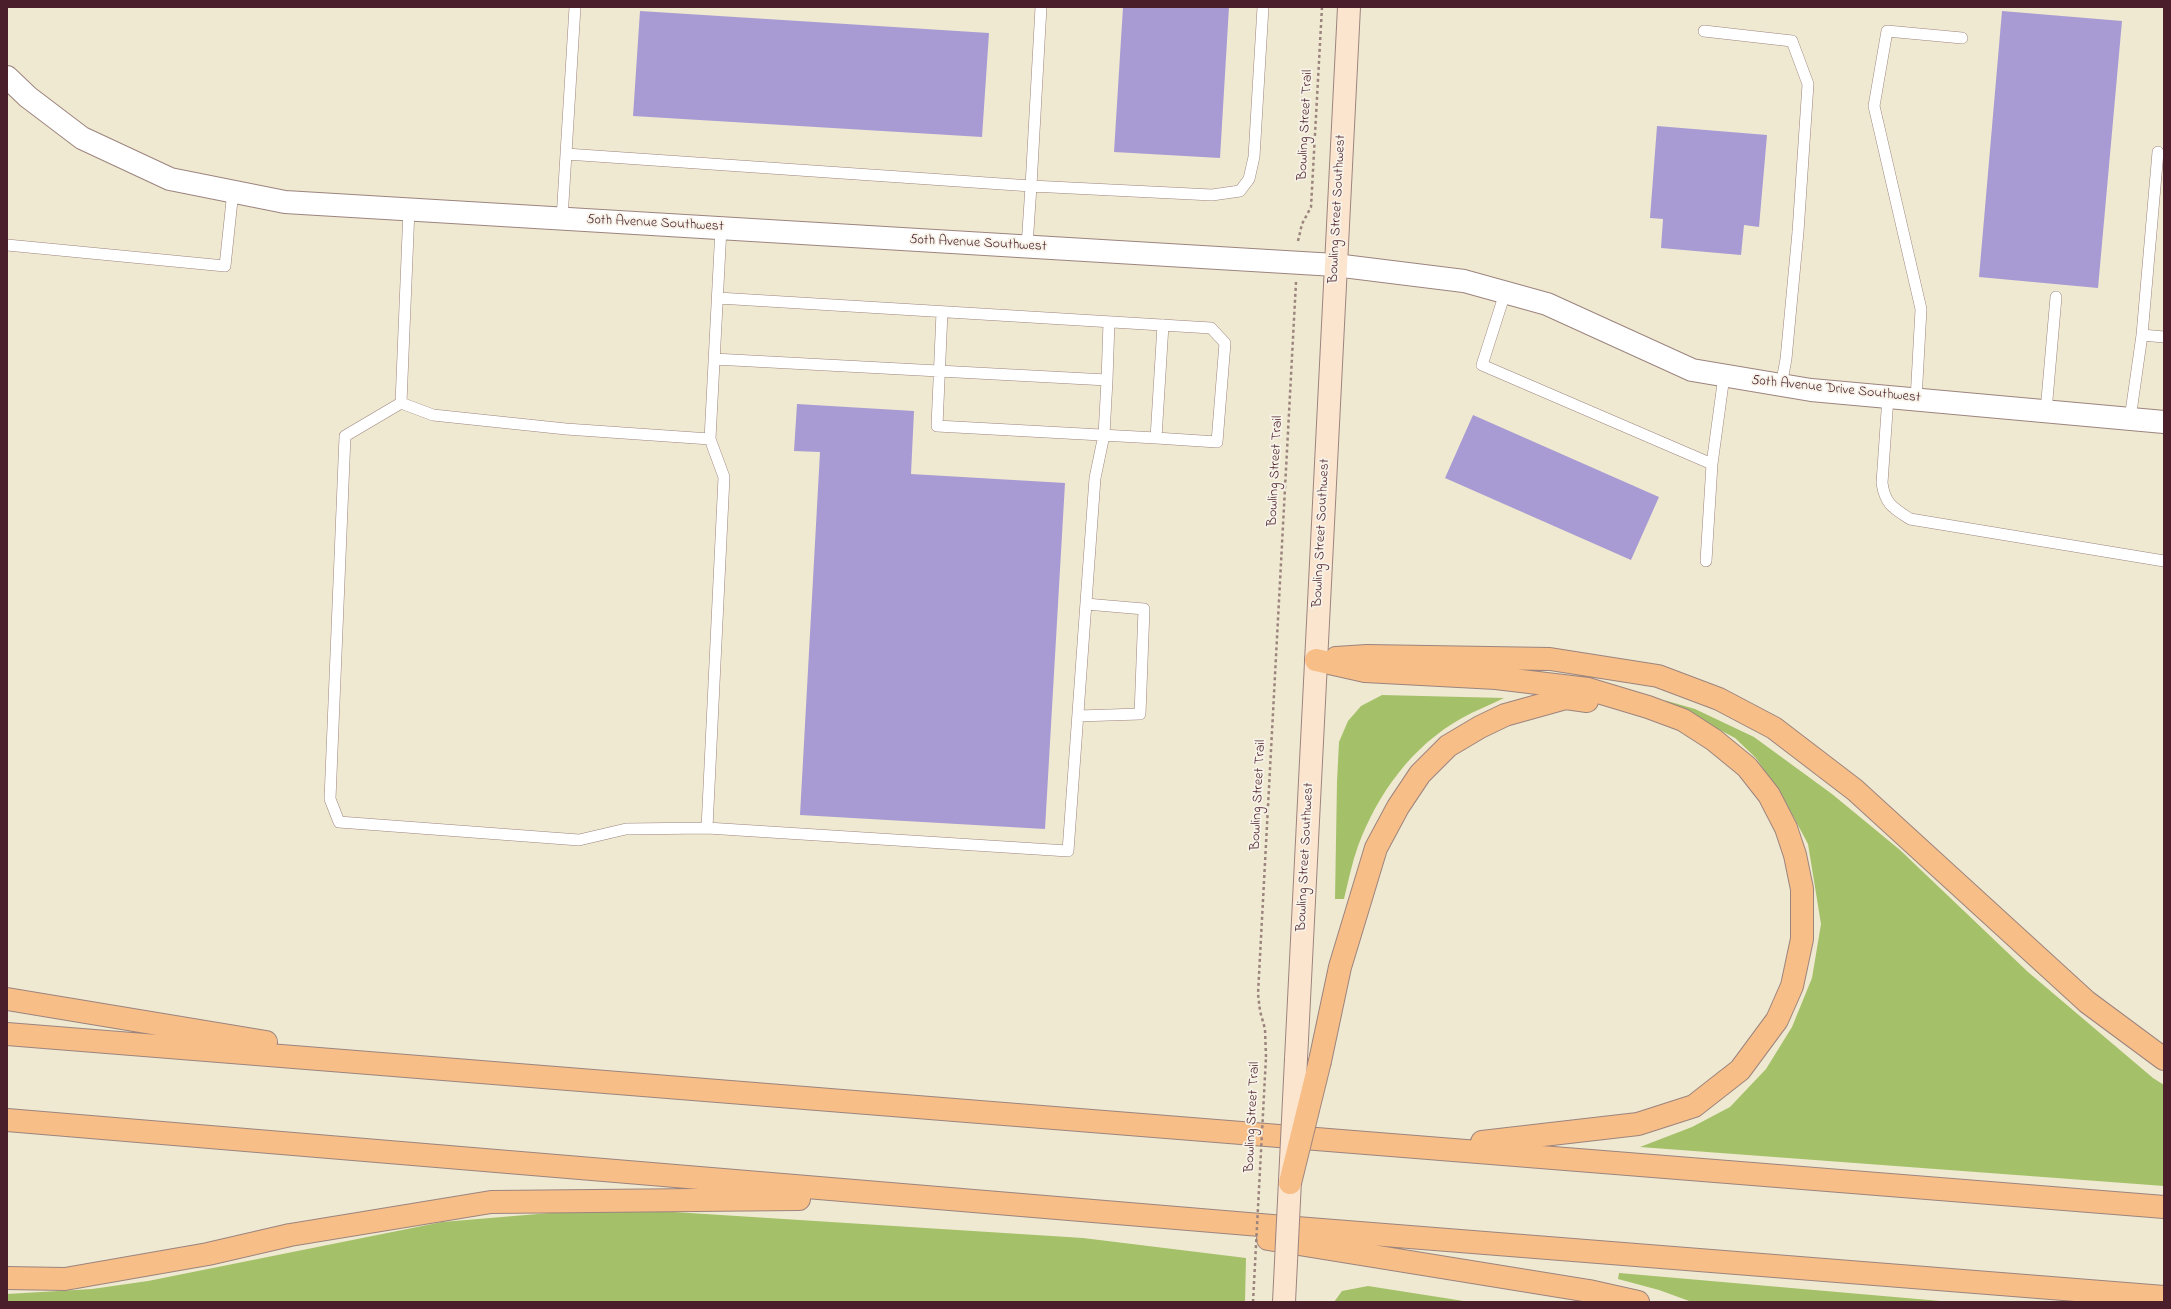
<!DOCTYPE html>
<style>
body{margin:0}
#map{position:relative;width:2171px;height:1309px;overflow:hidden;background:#efe9d1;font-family:"Indie Flower",sans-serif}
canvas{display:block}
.frame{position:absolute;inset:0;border:8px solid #4a1f2b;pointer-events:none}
</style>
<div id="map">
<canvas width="2171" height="1309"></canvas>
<div class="frame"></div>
</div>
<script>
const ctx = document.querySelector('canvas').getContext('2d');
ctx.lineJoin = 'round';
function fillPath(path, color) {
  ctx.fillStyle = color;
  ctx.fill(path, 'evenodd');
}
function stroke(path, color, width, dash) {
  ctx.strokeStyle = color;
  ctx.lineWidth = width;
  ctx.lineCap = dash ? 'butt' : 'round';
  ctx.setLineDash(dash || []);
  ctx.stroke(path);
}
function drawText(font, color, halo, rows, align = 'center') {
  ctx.font = font + ' "Indie Flower",sans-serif';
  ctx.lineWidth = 3.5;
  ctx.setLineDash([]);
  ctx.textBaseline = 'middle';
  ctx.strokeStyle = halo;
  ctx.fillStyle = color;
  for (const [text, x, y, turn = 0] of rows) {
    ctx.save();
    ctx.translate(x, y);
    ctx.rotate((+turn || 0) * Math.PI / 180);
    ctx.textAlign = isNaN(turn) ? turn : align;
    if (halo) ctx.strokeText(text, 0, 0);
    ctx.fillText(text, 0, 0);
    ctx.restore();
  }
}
const green = new Path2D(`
 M1382,695L1504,698C1490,705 1476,710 1462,718C1412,746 1378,793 1358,846C1352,863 1348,882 1344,899H1335L1337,782L1339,742L1348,721L1361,706Z
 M1664,700L1695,709L1754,737L1832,794L1900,850L2028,972L2153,1078L2164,1085V1186L1640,1147L1692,1127L1730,1107L1766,1069L1792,1027L1812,978L1821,924L1808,844L1784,799L1756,758L1735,738Z
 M658,1211L1083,1238L1246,1258L1245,1302H7V1294L92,1289L148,1281L442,1222L562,1212Z
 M1619,1273L1952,1302H1692L1659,1290L1618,1279Z
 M1368,1286L1470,1302H1334L1342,1291Z`);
const building = new Path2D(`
 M1123,7H1229L1220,158L1114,152Z
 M640,11L989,33L982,137L633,116Z
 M2002,11L2122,21L2098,288L1979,277Z
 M1657,126L1767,135L1759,227L1744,225L1741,255L1661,248L1663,219L1650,218Z
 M797,404L914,411L911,474L1065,483L1045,829L800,815L820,452L794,451Z
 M1473,415L1659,497L1631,560L1445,478Z`);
const path = new Path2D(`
 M1298,241L1302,224L1311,207L1322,7
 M1266,1057L1265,1029L1260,1011L1258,994L1296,282`);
const lane = new Path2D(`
 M1704,31L1792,41L1808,84L1798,232L1786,359L1781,386
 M566,154L1031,186L1041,7
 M409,209L401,403L433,415L566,429L710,439L721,228
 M562,219L575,7
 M7,245L225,266L233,191
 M1027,246L1031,186L1212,195L1240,191L1249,179L1254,157L1263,7
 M1505,293L1482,365L1712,464L1724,376
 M718,298L1211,328L1225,343L1217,442L1156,438L1163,325
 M942,312L937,426L1156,438
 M2142,335L2164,337
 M1107,380L1109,322
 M1888,397L1882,483C1885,504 1893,508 1910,519L2164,561
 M1916,400L1921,309L1874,106L1887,31L1962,38
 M401,403L345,436L330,799L339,822L579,840L626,829L707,828
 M2046,411L2056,297
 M2130,419L2142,335L2158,152
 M710,439L724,477L707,828L1068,851L1095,478L1104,435L1107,380L714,359
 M1706,561L1712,464
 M1078,716L1140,714L1144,609L1086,604`);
const street = new Path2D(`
 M7,77L28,97L82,138L170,179L285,202L1335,265L1464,281L1547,304L1692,370L1811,390L2164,422`);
const secondary = new Path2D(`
 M1296,1059L1349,7`);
const highway = new Path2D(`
 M1336,658L1367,656L1550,659L1658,676L1719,699L1774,728L1855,790L2087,1002L2164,1059
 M1316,660L1365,671L1496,678L1588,689L1648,707L1683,720L1714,740L1747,767L1769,795L1786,828L1795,855L1802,889V939L1792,986L1777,1020L1740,1070L1694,1106L1638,1124L1482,1142
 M7,999L266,1042
 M7,1034L2164,1207
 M1320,1061L1340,967L1376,848L1398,807L1420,774L1448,746L1480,727L1505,715L1566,698L1587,701
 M7,1120L1284,1227L2164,1297
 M1268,1239L1589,1291L1638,1302
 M7,1278L65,1279L208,1254L290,1235L491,1202L799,1199`);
const pathBridge = new Path2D(`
 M1253,1302L1266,1057`);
const secondaryBridge = new Path2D(`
 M1284,1302L1296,1059`);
const highwayBridge = new Path2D(`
 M1290,1183L1320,1061`);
const streetNames = [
 ["Bowling Street Trail",1306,125,-87],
 ["Bowling Street Southwest",1338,209,-87],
 ["50th Avenue Southwest",655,224,3],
 ["50th Avenue Southwest",978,244,3],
 ["50th Avenue Drive Southwest",1836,390,6],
 ["Bowling Street Trail",1276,471,-87],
 ["Bowling Street Southwest",1322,533,-87],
 ["Bowling Street Trail",1259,795,-87],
 ["Bowling Street Southwest",1306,857,-87],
 ["Bowling Street Trail",1253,1117,-87]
];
fillPath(green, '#a4c169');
fillPath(building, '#a89bd3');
stroke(lane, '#9c847e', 12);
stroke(street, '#9c847e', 24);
stroke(secondary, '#9c847e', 24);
stroke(highway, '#9c847e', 24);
stroke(path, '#9c847e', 2.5, [3, 3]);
stroke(lane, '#fff', 11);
stroke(street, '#fff', 22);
stroke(secondary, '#fce5cf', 22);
stroke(highway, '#f7be87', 22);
stroke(secondaryBridge, '#9c847e', 24, []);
stroke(highwayBridge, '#9c847e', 24, []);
stroke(pathBridge, '#9c847e', 2.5, [3, 3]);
stroke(secondaryBridge, '#fce5cf', 22);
stroke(highwayBridge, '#f7be87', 22);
drawText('14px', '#4a1f2b', '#f7f3e8', streetNames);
</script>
